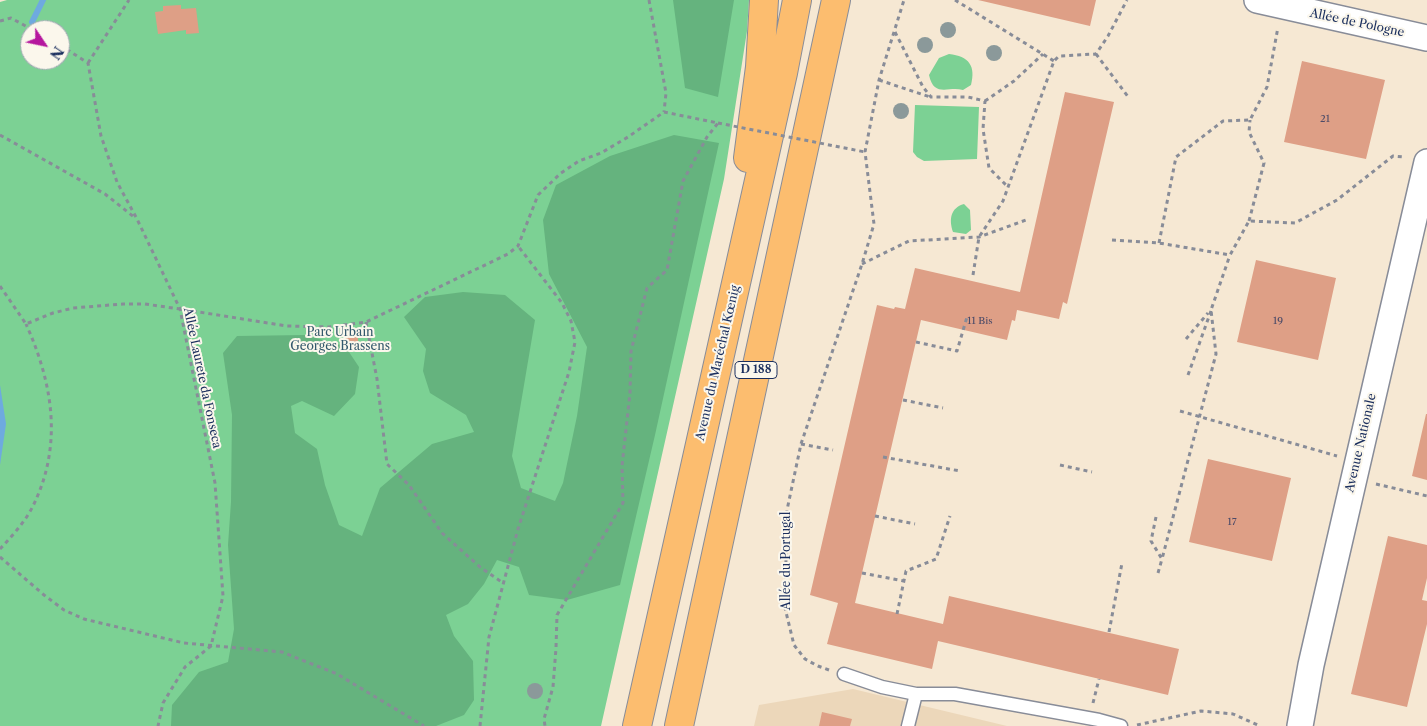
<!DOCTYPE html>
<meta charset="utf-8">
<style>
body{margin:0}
#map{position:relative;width:1427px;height:726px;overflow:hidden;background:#f6e8d3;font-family:"Libre Caslon Text",serif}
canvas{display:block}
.north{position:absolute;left:20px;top:20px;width:50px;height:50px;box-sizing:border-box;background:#fbf7ec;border:1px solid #a1a7b3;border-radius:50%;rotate:124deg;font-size:14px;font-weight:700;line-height:20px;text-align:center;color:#1b2f5e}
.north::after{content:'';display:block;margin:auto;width:18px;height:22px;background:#b5179e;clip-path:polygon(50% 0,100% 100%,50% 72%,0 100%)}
</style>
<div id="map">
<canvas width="1427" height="726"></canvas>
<div class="north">N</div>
</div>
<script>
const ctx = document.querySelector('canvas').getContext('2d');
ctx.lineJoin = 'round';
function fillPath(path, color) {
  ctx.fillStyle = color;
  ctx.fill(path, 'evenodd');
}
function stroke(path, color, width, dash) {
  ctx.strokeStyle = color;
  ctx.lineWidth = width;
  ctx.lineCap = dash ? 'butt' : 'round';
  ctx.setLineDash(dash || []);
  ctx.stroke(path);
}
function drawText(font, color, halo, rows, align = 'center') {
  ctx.font = font + ' "Libre Caslon Text",serif';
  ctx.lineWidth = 4;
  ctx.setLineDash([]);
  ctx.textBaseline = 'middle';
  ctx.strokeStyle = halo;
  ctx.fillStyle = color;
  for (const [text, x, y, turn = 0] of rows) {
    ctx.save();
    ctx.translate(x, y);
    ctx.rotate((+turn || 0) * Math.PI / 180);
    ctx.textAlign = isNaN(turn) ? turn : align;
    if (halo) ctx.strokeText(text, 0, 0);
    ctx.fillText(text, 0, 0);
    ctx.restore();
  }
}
const built = new Path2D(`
 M853,689L1007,726H754L759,705Z`);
const green = new Path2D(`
 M7,0H749L747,31L724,179L601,726H0V2ZM30,30H60V60H30Z
 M949,54C969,56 976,66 971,85L963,90C948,86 934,98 929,75L939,58Z
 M915,105L979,107L977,159L924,161L917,157L913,152Z
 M964,204L970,210L971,230L966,234L953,232C949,220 950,208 964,204Z`);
const forest = new Path2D(`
 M673,0H734L718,97L685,88Z
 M674,135L719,143L655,435L620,585L567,600L529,595L519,567L497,560L484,584L468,604L446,615L454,636L473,661L474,700L464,715L436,726H171L172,705L199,672L228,662L234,629L228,545L231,502L232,415L223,353L237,336L305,335L345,346L359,367L355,394L334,416L302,401L291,406L295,433L317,449L325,485L339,525L362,536L380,488L432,444L474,432L466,415L430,393L423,371L426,349L404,317L425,297L463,292L505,295L535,320L512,456L521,488L555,501L563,483L577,416L587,347L549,274L543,220L556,185L610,156Z`);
const water = new Path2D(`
 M0,385L6,424L0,465Z`);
const stream = new Path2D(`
 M32,22L43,0`);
const building = new Path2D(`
 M978,0H1096L1090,26Z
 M181,5V9L196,8L199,33L186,34V30L158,34L155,12L163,11V6Z
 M1302,61L1385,80L1366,159L1284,142Z
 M1065,92L1114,102L1067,304L1063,302L1059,319L1017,310L1015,321L1012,320L1007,340L921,320L855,603L943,624L949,596L1179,649L1168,695L938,641L932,669L827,644L838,603L810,595L877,305L894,309L895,307L905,309L915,268L1020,292Z
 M1256,260L1336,278L1318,360L1237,342Z
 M346,331H358V344L345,343Z
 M1426,414H1427V480L1412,476Z
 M1208,459L1291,478L1272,561L1189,542Z
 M1388,536L1427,545V578L1422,600L1427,601V624L1407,707L1351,694Z
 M822,712L852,719L850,726H819Z`);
const path = new Path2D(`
 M649,0L666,93L664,112
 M955,0L1054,61
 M0,21L11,18L33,30
 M895,32L923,87L931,97H968L985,101L983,129L989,168L1008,187
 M60,45L88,63L101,136L117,182L137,219L180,309L215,483L223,596L211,646L185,667L163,703L158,726
 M1096,54L1129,98
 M88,63L129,0
 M879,80L930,97
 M985,101L1014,81L1043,54
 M0,135L105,194L134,217
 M1249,221L1264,163L1249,132L1250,120
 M1112,240L1159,243L1230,255L1249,221L1295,223L1337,200L1393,156L1404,157
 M1159,243L1176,157L1223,121L1250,120L1267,87L1278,27
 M862,264L909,241L979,237L1026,220
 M973,275L979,237L1003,201L1054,61L1059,56L1096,54L1108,36L1127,0
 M0,286L26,324L53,313L73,308L123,304H145L180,309L287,326L329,327L366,322L508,254L518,246L538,195L561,173L579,161L601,153L628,137L664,112L718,123L707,137L683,181L667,270L647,288L631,351L630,393L622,466L623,503L557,615L556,648L553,687L544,719L545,726
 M366,322L377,379L387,464L409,485L442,533L480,567L503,583
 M1186,339L1208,313
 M916,342L957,351L967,317
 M1188,375L1211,311
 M903,400L943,408
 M1180,411L1337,456
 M801,444L833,450
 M883,457L960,471
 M1060,465L1092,472
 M1376,484L1427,496
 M875,516L915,524
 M1156,517L1151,541L1162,559L1216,354L1211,310L1230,255
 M0,549C12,536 25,522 33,506C63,445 53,384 26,324
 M0,557L44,595L64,610L84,619L184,643L282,652L337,674L424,726
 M862,573L904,581
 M1158,573L1162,559
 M897,614L906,571L936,559L950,516
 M1109,632L1122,563
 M829,670L818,666L805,659L794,645L785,608L787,510L801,444L862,264L874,224L865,152L879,80L904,0
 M1093,703L1099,679
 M1137,725L1201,711L1233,714L1260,726
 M480,726L489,637L518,529L569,372L575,342L571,321L562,303L518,246`);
const service = new Path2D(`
 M844,674L882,687L916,694H955L1099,720L1121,726
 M908,726L916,694`);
const minor = new Path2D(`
 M1257,0L1427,38
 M1300,726L1311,665L1427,162`);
const primary = new Path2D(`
 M748,158L760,67L764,0
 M637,726L783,73L797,0
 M679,726L836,0`);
const pathBridge = new Path2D(`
 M718,123L865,152`);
const trees = [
 [948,30],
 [925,45],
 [994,53],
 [901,111],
 [535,691]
];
const numberNames = [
 ["21",1325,119],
 ["11 Bis",980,321],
 ["19",1278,321],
 ["17",1232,522]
];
const shields = [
 [756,370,42]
];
const shieldNames = [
 ["D 188",756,370]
];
const streetNames = [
 ["Allée de Pologne",1357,23,12],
 ["Avenue du Maréchal Kœnig",718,363,-77],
 ["Allée Laurete da Fonseca",202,378,78],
 ["Avenue Nationale",1361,443,-77],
 ["Allée du Portugal",787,561,-90]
];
const parkNames = [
 ["Parc Urbain",340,333],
 ["Georges Brassens",340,347]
];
fillPath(built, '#ecd7ba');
fillPath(green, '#7cd194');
fillPath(forest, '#65b37e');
fillPath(water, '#6eaadf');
stroke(stream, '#6eaadf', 6);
fillPath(building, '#de9f86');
stroke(service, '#888c98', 15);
stroke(minor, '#888c98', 28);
stroke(primary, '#888c98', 30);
stroke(path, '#888c98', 3, [4, 4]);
stroke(service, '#fff', 12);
stroke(minor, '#fff', 25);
stroke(primary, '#fcbd6f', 28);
stroke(pathBridge, '#888c98', 3, [4, 4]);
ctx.fillStyle = '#8b999a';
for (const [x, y] of trees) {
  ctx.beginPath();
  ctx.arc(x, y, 8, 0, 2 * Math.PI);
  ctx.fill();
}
drawText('10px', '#4c4b68', null, numberNames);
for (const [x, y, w] of shields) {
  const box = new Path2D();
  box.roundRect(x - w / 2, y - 8.5, w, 17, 4);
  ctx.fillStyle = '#fbf7ec';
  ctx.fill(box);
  stroke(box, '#1b2f5e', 1);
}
drawText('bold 11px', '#1b2f5e', null, shieldNames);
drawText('12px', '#1b2f5e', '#fbf7ec', streetNames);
drawText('12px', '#33586c', '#fbf7ec', parkNames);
</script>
